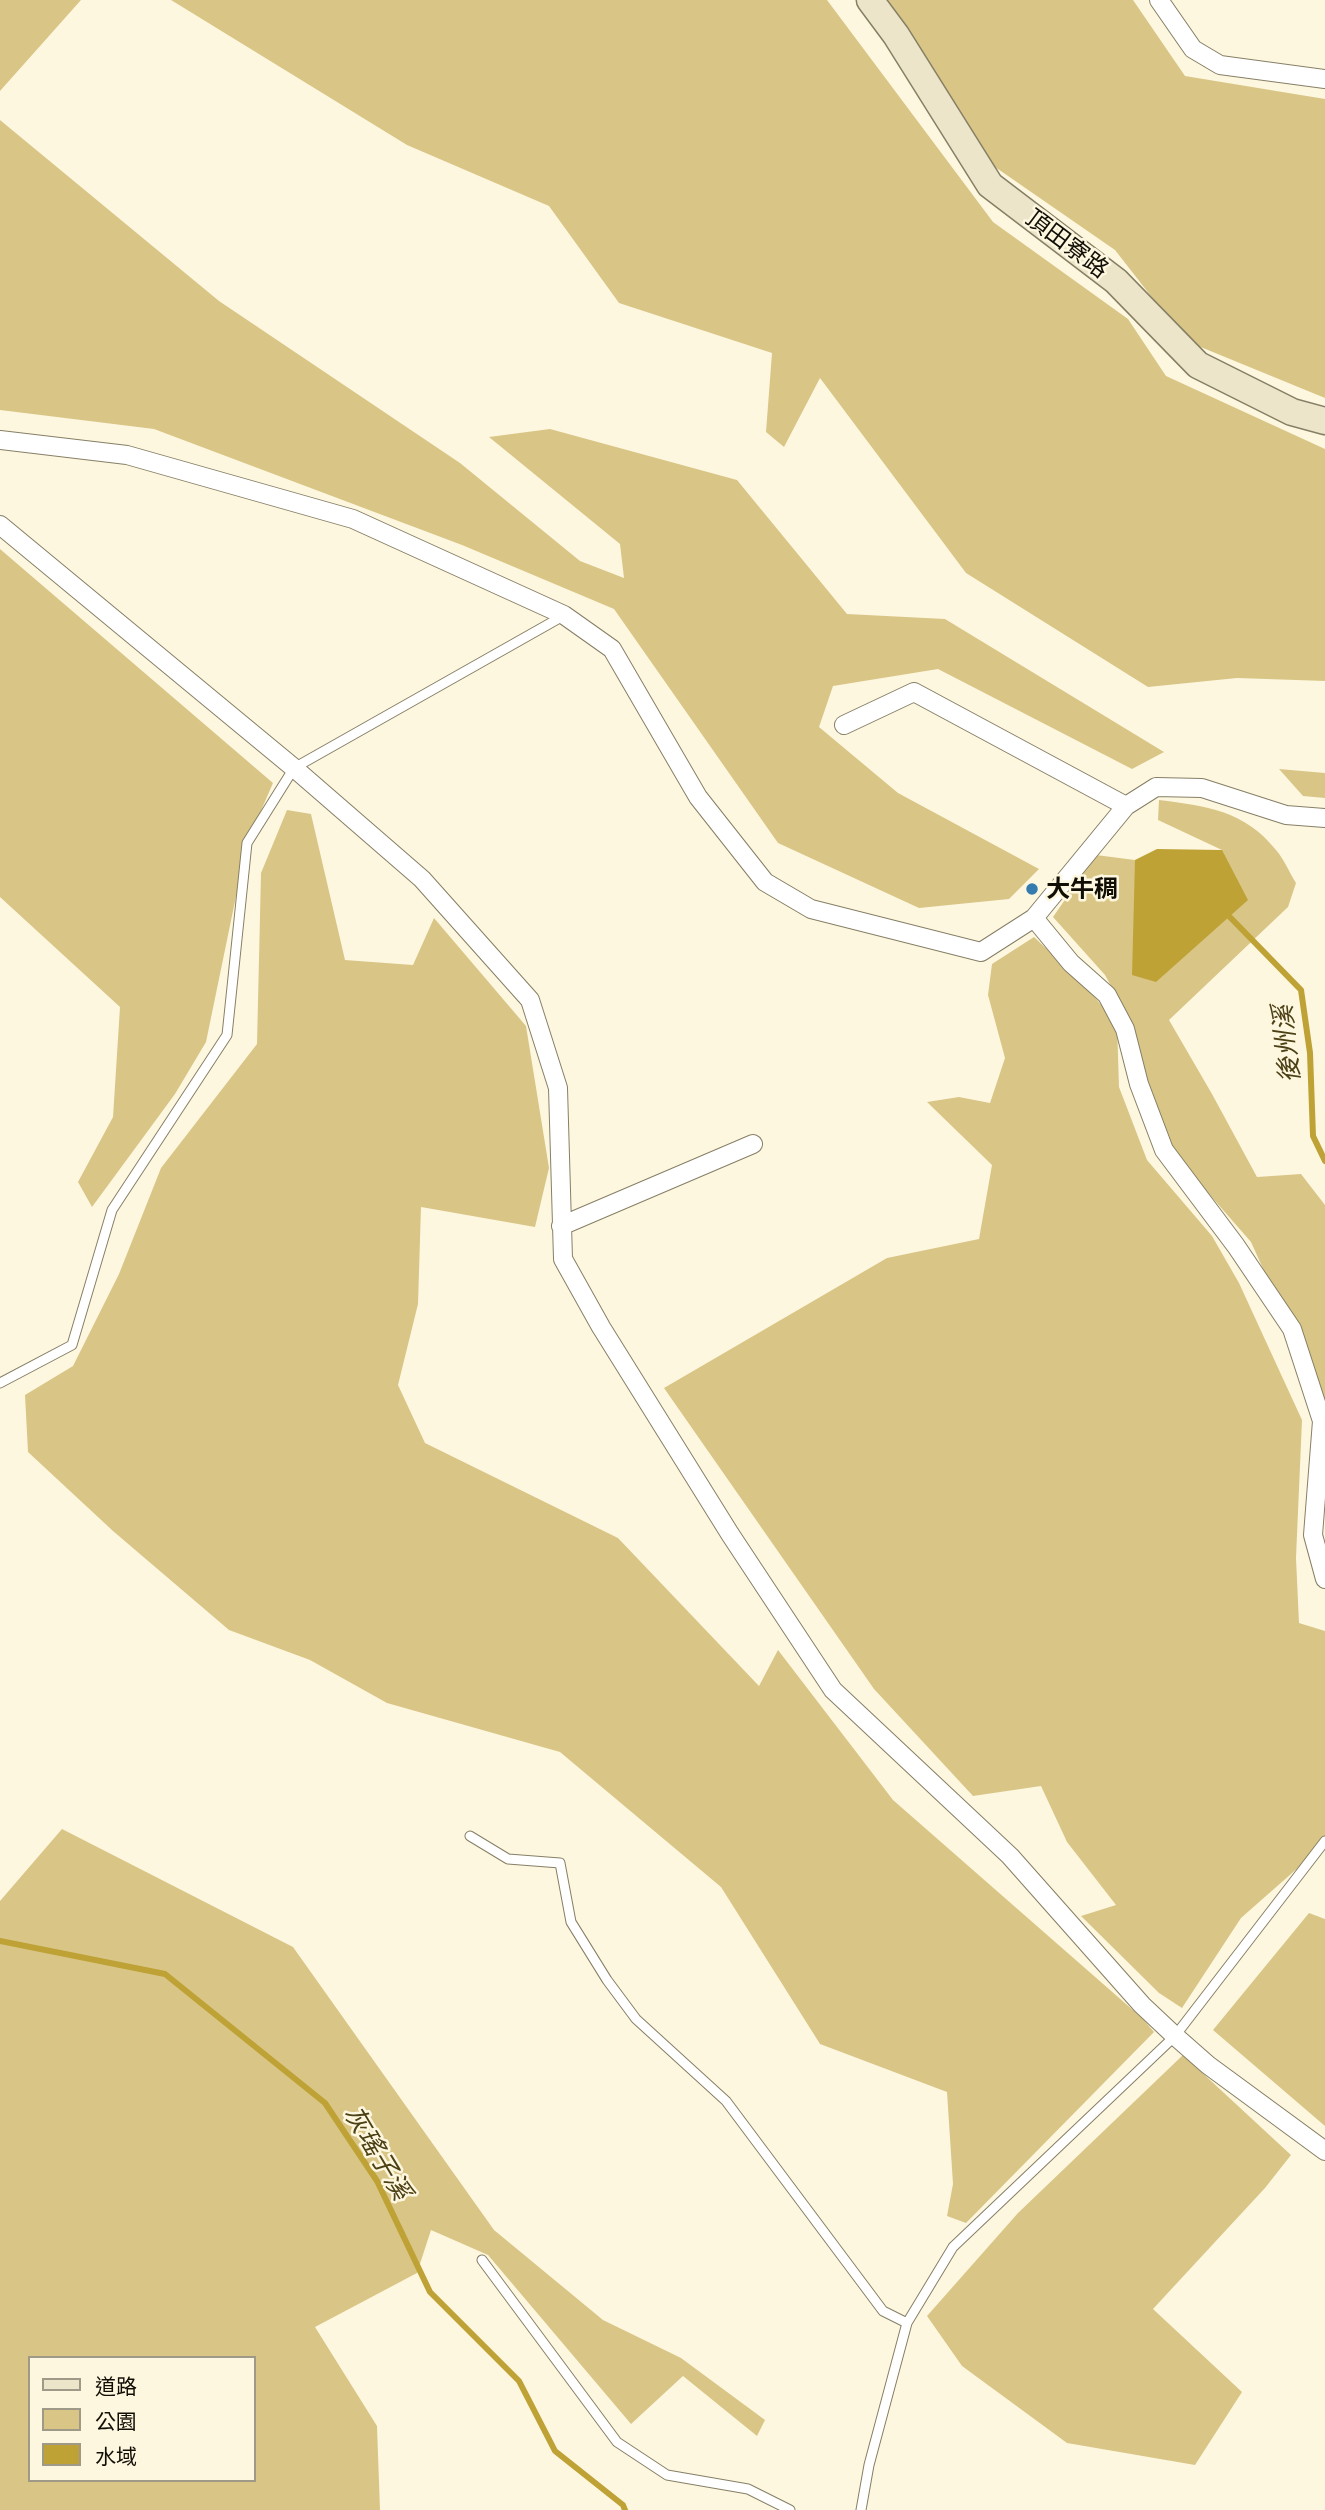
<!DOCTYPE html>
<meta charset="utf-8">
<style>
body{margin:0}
#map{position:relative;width:1325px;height:2510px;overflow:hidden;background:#fef7e0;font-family:"Golos Text","Noto Sans TC",sans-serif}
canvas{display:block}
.legend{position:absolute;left:28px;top:2356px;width:228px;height:126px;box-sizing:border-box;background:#fef7e0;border:2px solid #9f9a88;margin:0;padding:9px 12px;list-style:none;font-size:21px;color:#110e05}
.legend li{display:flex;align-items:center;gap:14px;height:35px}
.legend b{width:35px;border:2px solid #9f9a88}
</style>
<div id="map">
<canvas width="1325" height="2510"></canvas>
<ul class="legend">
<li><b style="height:9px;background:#ece5ca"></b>道路</li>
<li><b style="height:19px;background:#d9c686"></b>公園</li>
<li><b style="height:19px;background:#bea236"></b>水域</li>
</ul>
</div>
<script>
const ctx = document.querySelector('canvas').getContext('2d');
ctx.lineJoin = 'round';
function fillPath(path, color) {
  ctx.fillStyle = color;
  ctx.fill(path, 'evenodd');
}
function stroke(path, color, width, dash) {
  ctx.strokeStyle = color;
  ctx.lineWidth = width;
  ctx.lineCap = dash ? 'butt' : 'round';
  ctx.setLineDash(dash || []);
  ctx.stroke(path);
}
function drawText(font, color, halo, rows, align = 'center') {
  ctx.font = font + ' "Golos Text","Noto Sans TC",sans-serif';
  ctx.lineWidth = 5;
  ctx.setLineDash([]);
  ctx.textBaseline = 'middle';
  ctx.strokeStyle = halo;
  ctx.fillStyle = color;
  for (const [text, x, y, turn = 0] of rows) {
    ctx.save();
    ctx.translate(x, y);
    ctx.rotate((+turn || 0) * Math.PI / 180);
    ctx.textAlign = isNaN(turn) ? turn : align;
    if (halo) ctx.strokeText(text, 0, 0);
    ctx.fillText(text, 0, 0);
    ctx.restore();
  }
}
const green = new Path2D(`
 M0,0H81L0,91Z
 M171,0H827L993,222L1128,319L1166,376L1325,449V681L1237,678L1148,687L966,573L820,378L784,447L766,432L772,353L619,303L549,206L407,145Z
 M879,0H1133L1185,76L1325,99V398L1186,341L1115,250L995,167Z
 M0,120L219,301L460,463L580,561L624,578L620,544L489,437L550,429L737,480L847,614L945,619L1164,752L1132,769L938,669L833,686L819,727L898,793L1039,869L1009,899L919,908L778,843L614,609L462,545L154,429L0,410Z
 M0,549L273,783L247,843L206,1042L175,1094L92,1207L78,1182L113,1117L120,1007L0,897Z
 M1279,769L1325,773V798L1303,796Z
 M1159,800C1206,806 1244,810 1276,850C1284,859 1289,872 1296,883L1288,907L1169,1020L1212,1094L1257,1177L1301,1174L1325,1205V1406L1251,1242L1175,1155L1148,1086L1133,1026L1105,975L1053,917L1096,855L1135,860L1136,899L1222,850L1158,820Z
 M287,810L311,814L345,960L413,965L434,918L526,1026L549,1168L535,1227L421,1207L418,1304L398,1385L425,1443L618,1538L759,1686L778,1650L893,1800L1142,2018L1154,2032L966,2223L947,2216L953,2184L947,2092L820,2044L721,1887L560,1752L387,1703L310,1660L229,1630L113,1531L28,1452L25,1395L73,1366L119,1274L161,1168L257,1044L261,873Z
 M1034,937L1083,983L1117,1024L1119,1087L1147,1160L1212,1236L1239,1283L1302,1420L1296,1558L1299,1623L1325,1631V1844L1241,1918L1182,2008L1159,1993L1081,1916L1116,1905L1067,1842L1041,1786L973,1796L874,1689L664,1388L887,1258L979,1239L992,1165L927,1102L959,1097L990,1103L1005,1058L988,995L992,964Z
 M62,1829L293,1947L494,2230L603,2320L681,2358L765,2420L757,2436L683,2376L631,2424L488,2255L431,2230L417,2273L315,2327L377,2426L380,2510H0V1901ZM30,2358H254V2480H30Z
 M1309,1913L1325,1919V2126L1213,2030Z
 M1183,2055L1291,2155L1265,2188L1153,2309L1242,2392L1195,2465L1067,2443L962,2366L927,2316L1018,2213Z`);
const water = new Path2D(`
 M1157,849L1222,850L1248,900L1156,982L1132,975L1135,860Z`);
const stream = new Path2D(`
 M1224,911L1301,990L1310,1053L1313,1136L1325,1161
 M0,1941L165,1974L325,2103L377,2181L430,2292L519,2381L555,2451L623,2505L625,2510`);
const lane = new Path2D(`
 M0,1383L72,1345L112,1210L227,1035L247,843L294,768L563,616
 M470,1836L508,1859L560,1863L571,1922L607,1980L636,2019L726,2101L883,2311L907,2323
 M482,2260L617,2442L667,2475L748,2489L790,2510
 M861,2510L869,2465L907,2323L953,2247L1175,2036L1325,1841`);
const street = new Path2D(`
 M1159,0L1193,49L1220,65L1325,79
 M0,440L127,455L353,519L564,615L612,649L698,797L765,882L811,909L981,952L1034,918L1126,806L1156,787L1202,788L1286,815L1325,818
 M0,525L294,768L422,879L530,1000L558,1088L563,1259L601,1327L730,1534L833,1690L1010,1856L1142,2005L1175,2036L1208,2065L1325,2151
 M844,725L914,692L1126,806
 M1034,918L1071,963L1107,995L1125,1029L1139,1084L1164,1150L1236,1246L1292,1329L1322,1421L1313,1535L1325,1579
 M561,1226L753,1144`);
const secondary = new Path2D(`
 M870,0L896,35L990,185L1116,281L1198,365L1292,412L1325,421`);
const markers = [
 [1032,889,7,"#347bb0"]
];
const streetNames = [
 ["頂田寮路",1067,244,37]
];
const poiNames = [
 ["大牛稠",1046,889]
];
const waterNames = [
 ["後州溪",1287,1044,-96],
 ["灰瑤子溪",377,2153,59]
];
fillPath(green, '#d9c686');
fillPath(water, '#bea236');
stroke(stream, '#bea236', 6);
stroke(lane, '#867f65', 11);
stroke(street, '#867f65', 20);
stroke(secondary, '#867f65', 29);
stroke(lane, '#fff', 9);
stroke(street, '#fff', 18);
stroke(secondary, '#ece5ca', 26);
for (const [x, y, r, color] of markers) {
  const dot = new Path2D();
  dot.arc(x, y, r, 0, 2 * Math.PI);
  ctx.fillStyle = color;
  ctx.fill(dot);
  stroke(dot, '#fef7e0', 2.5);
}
drawText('24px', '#110e05', '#fef7e0', streetNames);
drawText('bold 24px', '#110e05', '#fef7e0', poiNames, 'left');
drawText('italic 26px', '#4c4015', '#fef7e0', waterNames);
</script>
